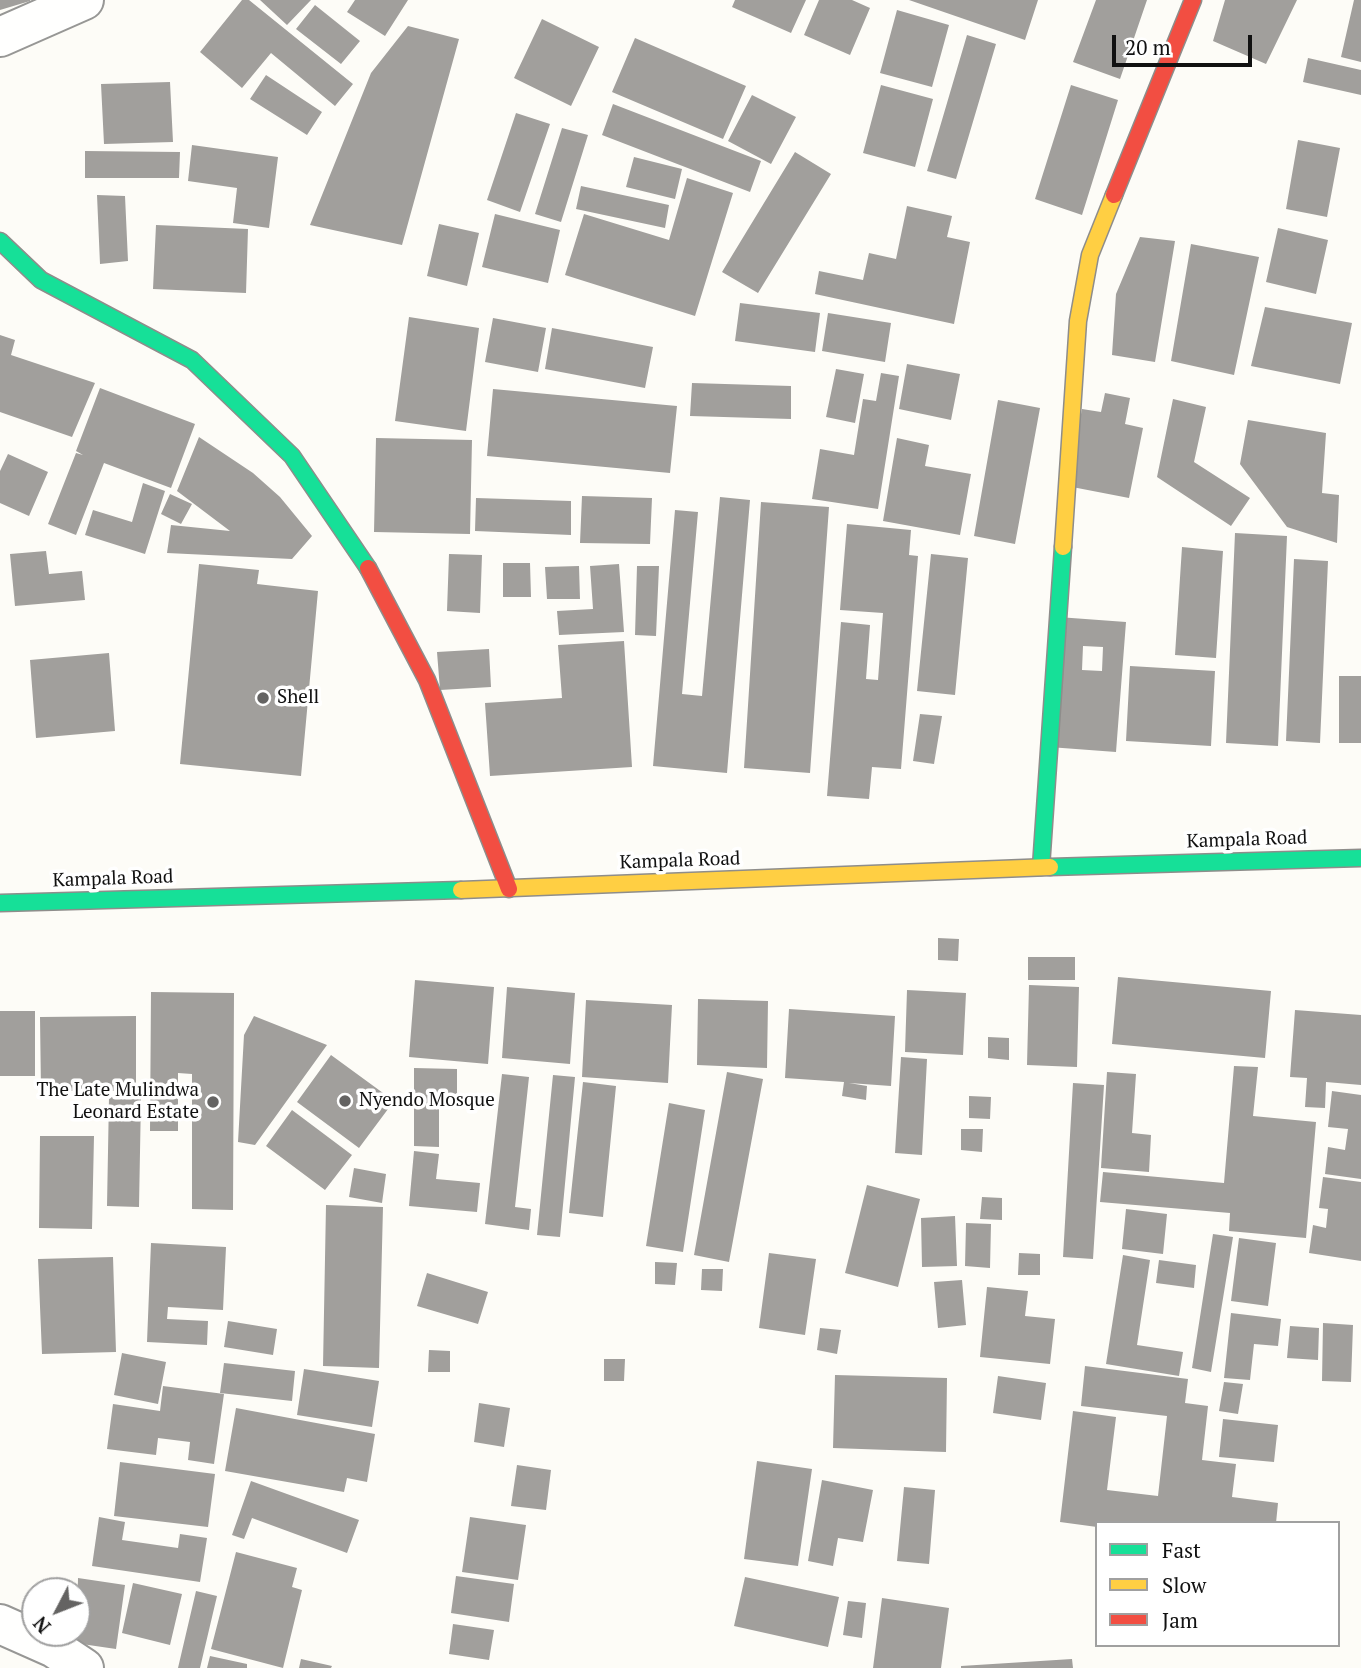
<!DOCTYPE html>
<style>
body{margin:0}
#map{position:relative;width:1361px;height:1668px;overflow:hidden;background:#fdfcf7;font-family:"PT Serif",serif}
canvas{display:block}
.legend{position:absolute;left:1095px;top:1521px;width:245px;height:126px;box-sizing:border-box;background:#fff;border:2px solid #a0a0a0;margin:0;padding:9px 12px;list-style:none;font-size:21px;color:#111}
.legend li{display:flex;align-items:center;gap:14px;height:35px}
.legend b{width:35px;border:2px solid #a0a0a0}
.north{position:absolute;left:21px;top:1577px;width:70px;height:70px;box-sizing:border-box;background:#fff;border:2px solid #a0a0a0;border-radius:50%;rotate:228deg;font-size:19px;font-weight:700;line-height:28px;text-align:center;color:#111}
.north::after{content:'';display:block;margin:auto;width:24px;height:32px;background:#646362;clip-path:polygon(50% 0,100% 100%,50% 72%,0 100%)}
.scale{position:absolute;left:1112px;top:35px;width:140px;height:32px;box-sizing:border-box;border:4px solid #111;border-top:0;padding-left:9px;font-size:21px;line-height:24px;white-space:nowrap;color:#111;-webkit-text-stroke:5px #fff;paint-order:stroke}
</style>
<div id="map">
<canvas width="1361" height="1668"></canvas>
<ul class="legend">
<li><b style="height:9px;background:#16e098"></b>Fast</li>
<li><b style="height:9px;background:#ffcf43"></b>Slow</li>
<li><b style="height:9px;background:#f24e42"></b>Jam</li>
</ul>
<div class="north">N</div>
<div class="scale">20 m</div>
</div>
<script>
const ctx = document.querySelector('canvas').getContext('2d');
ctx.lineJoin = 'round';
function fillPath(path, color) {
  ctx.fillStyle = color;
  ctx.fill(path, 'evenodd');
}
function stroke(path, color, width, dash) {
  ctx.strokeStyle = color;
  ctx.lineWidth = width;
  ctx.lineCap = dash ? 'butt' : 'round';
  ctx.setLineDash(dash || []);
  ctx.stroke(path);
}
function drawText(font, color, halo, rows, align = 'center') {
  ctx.font = font + ' "PT Serif",serif';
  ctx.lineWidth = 7;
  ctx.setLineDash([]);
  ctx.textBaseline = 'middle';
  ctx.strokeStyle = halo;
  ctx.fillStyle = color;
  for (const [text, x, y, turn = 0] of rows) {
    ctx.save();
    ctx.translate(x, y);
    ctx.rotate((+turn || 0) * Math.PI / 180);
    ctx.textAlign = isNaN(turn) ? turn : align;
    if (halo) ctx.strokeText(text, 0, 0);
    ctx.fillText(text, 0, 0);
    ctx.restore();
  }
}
const building = new Path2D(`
 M0,0H30V1L0,10Z
 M242,0H249L353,84L335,106L271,53L242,88L200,52Z
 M260,0H311L287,25Z
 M355,0H408L385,36L347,12Z
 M735,0H806L791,33L732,7Z
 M819,0H852L870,8L850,55L804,35Z
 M909,0H1038L1025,40Z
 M1096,0H1147L1120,79L1073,62Z
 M1225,0H1297L1266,64L1213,41Z
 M1354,0H1361V62L1341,57Z
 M315,5L360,41L341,64L296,29Z
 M897,10L949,25L932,87L880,73Z
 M542,19L599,47L571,106L514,78Z
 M408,26L459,39L402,245L310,225L371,73Z
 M967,35L996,44L956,179L927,171Z
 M635,38L746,86L723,139L612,92Z
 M1308,58L1361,70V95L1303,82Z
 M266,75L322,112L307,135L250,99Z
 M170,82L173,142L104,144L101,84Z
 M881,85L933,99L915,167L863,153Z
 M1071,85L1118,100L1082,215L1035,199Z
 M752,95L796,117L771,164L728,141Z
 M613,104L761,161L750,192L602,135Z
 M516,113L550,124L520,212L487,200Z
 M562,128L588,135L561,222L535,214Z
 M1298,140L1340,148L1327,217L1286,209Z
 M192,145L278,157L269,228L233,223L237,188L188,181Z
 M85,151L180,152L179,178H85Z
 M795,152L831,174L758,293L722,272Z
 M634,157L682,169L675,199L626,187Z
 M687,178L733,193L695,316L565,275L584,214L669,240Z
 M581,186L669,205L665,228L576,209Z
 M97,195L125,196L128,261L100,264Z
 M907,206L952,216L947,237L970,242L954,324L815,294L819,271L863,280L869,253L896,259Z
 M495,214L560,230L548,283L482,267Z
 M439,224L479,233L467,286L427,276Z
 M156,225L248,229L246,293L153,289Z
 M1278,228L1328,240L1316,294L1266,282Z
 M1140,237L1175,241L1155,362L1112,355L1116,294Z
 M1191,244L1259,257L1234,375L1171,361Z
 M740,303L820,313L815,352L735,341Z
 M1265,307L1352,323L1340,384L1251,366Z
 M828,313L891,323L885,362L822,351Z
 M409,317L479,328L466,431L395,421Z
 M493,318L546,328L538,372L485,362Z
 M552,328L653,347L645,388L545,369Z
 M0,335L15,340L11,355L95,383L72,437L0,412Z
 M907,364L960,374L951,420L899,409Z
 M836,369L864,374L855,423L826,417Z
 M881,373L899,376L878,509L812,499L820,449L854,455L863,399L876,401Z
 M692,383L791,386V419L690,416Z
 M100,388L195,424L171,488L104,463L76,535L48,524L76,453L83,455L76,451Z
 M493,389L677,406L670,473L487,456Z
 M1105,393L1130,398L1125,424L1143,428L1129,498L1067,486L1082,409L1101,412Z
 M1173,399L1206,407L1194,462L1250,498L1231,526L1157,477Z
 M998,400L1040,408L1015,544L974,536Z
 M1248,420L1326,433L1322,493L1339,495L1337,543L1287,527L1240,464Z
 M199,437L253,473L280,497L312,536L292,559L167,553L171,525L230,531L177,491Z
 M376,438L472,440L470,534L374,532Z
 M897,438L929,445L925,466L971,474L960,535L883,521Z
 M8,454L48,472L29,516L0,503V471Z
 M143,483L165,491L145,554L85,535L93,510L132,522Z
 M170,494L192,504L181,524L161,514Z
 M582,496L652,498L650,544L580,543Z
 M720,497L750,500L727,773L653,766L675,510L698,512L682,694L702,696Z
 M476,498L571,501V535L475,531Z
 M761,502L829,507L810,773L744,768Z
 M847,524L911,530L909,555L918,556L901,769L872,767L869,799L827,796L841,622L870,625L866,679L878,680L883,613L840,610Z
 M1235,533L1287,536L1278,746L1226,743Z
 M1182,547L1223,551L1216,658L1175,655Z
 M46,551L49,574L82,571L85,600L15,606L10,554Z
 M449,554L482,555L480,613L447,611Z
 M931,554L968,558L955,695L917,691Z
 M1294,559L1328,561L1320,743L1286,741Z
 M503,563H530L531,597H503Z
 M199,564L259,570L257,584L318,591L301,776L180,764Z
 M619,564L624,632L559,635L557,611L593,609L590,566Z
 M579,566L580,599H547L545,567Z
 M637,566H659L656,636L635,635Z
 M1058,617L1126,622L1116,752L1049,747ZM1083,646L1103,647L1102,671L1082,670Z
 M624,641L632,767L490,776L485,703L562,698L558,645Z
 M489,649L491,687L440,690L437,652Z
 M109,653L115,731L36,738L30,660Z
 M1130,666L1215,671L1211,746L1126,741Z
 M1339,676H1361V743H1339Z
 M920,714L942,716L934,764L913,761Z
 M938,938L959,939L958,961L938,960Z
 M1028,957H1075V980H1028Z
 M1118,977L1271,991L1265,1058L1112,1044Z
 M415,980L494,987L488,1064L409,1057Z
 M1029,985L1079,987L1077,1067L1027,1065Z
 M507,987L575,993L570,1064L502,1058Z
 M907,990L966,993L963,1055L905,1052Z
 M151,992L234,993L233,1210L192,1209V1074L178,1073V1131H150Z
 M698,999L768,1001L767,1068L697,1065Z
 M586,1000L672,1005L668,1083L582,1077Z
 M789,1009L895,1016L891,1086L849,1083L867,1086L866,1100L842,1096L844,1082L785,1078Z
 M1295,1010L1361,1015V1085L1326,1082L1325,1108L1305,1107L1307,1078L1290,1077Z
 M0,1011H35V1076H0Z
 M136,1016V1091H41L40,1017Z
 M254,1016L327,1045L255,1145L238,1142L244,1035Z
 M988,1037L1009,1038V1060L988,1058Z
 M331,1055L394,1101L359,1148L297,1102Z
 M901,1057L927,1059L922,1155L895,1153Z
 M1234,1066L1258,1067L1253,1116L1316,1122L1306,1238L1229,1231L1230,1213L1100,1202L1103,1172L1224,1183Z
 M414,1068L457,1069V1097L439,1096V1147L414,1146Z
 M727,1072L763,1079L729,1262L694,1255Z
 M1107,1072L1136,1074L1132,1133L1151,1135L1149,1172L1101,1168Z
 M502,1074L529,1077L515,1207L531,1209L529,1230L485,1224Z
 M553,1075L575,1077L560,1237L537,1235Z
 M583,1082L616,1086L603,1217L569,1213Z
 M1073,1083L1104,1085L1093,1259L1063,1257Z
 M1332,1091L1361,1095V1179L1325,1174L1328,1147L1345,1150L1348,1129L1328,1127Z
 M969,1096L991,1097L990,1119L969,1118Z
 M109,1097H141L139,1207L107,1206Z
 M669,1103L705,1110L683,1252L646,1246Z
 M292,1110L352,1155L325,1190L266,1146Z
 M961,1129H983L982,1152L961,1150Z
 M40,1136H94L92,1229L39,1228Z
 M414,1151L439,1154L436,1179L480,1183L477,1212L409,1206Z
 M354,1168L386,1174L382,1203L349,1197Z
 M1323,1177L1361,1182V1261L1309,1253L1313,1225L1326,1228L1328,1209L1319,1208Z
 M867,1185L920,1199L898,1287L845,1273Z
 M982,1197L1002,1198V1220L980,1219Z
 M326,1205L383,1207L379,1368L323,1366Z
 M1126,1209L1167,1214L1163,1254L1122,1249Z
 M955,1216L957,1266L922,1267L921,1218Z
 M966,1223L991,1224L990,1268L965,1266Z
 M1213,1234L1233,1237L1211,1372L1192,1368Z
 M1239,1238L1276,1243L1268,1306L1231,1301Z
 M151,1243L226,1247L223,1310L168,1307L167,1319L208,1321L207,1345L147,1342Z
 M769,1253L816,1259L805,1335L759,1328Z
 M1019,1253L1040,1254V1275H1018Z
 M1123,1255L1150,1260L1137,1345L1183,1352L1179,1376L1106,1364Z
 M113,1257L116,1352L42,1354L38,1259Z
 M1159,1260L1196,1265L1194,1288L1156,1283Z
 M655,1262L677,1263L675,1285L655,1284Z
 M702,1269H723L722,1291L701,1290Z
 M427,1273L488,1292L478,1324L417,1306Z
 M962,1280L966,1325L938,1328L934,1282Z
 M987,1287L1028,1291L1025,1316L1055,1319L1050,1364L980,1357Z
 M1231,1313L1281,1319L1278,1346L1254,1344L1250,1380L1224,1378Z
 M228,1321L277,1329L273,1355L224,1347Z
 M1323,1323L1353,1325L1351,1382L1322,1381Z
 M1290,1326L1319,1328L1318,1360L1287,1358Z
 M820,1328L841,1330L837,1354L817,1350Z
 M429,1350L450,1351V1372H428Z
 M122,1353L166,1362L158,1404L114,1395Z
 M604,1359H625L624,1381H604Z
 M224,1363L295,1371L292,1401L220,1393Z
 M1085,1366L1188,1379L1185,1403L1208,1406L1202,1460L1236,1464L1232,1497L1278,1503L1276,1523H1097V1527L1060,1522L1073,1411L1116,1417L1107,1490L1158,1496L1167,1416L1081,1406Z
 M304,1369L379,1381L372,1427L297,1415Z
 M835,1375L947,1378L946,1452L833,1448Z
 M998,1376L1046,1383L1041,1420L993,1413Z
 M1224,1382L1243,1384L1238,1414L1219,1411Z
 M163,1386L224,1394L214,1464L188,1460L190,1442L158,1438L156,1455L107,1449L113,1404L160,1411Z
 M479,1403L510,1408L504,1447L474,1442Z
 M236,1408L375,1434L367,1482L347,1478L344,1492L225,1471Z
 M1223,1419L1278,1425L1274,1462L1219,1457Z
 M757,1461L812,1469L798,1566L744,1559Z
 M120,1462L215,1474L208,1527L114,1516Z
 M517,1465L551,1470L546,1510L511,1506Z
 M822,1480L873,1490L863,1542L838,1538L833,1566L808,1561Z
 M251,1481L359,1520L347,1553L252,1518L244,1539L232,1535Z
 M904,1487L935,1490L929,1564L897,1561Z
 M99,1517L125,1522L122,1540L178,1548L180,1534L207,1538L200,1582L92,1566Z
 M470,1517L526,1525L518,1580L462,1572Z
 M236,1552L297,1568L292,1587L302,1590L283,1668L211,1649Z
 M456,1576L514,1584L509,1622L451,1613Z
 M745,1577L839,1597L828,1647L734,1626Z
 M78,1578L125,1585L116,1649L68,1642L70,1633H77Z
 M133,1583L182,1594L170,1645L122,1633Z
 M196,1591L217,1596L200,1668H178Z
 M882,1598L949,1608L941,1668H873Z
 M848,1601L866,1603L862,1638L843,1635Z
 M453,1624L494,1630L489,1660L449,1654Z
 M210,1656L247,1664V1668H207Z
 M301,1659L332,1666L331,1668H299Z
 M1072,1659L1073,1668H961V1666Z`);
const street = new Path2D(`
 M0,37L84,0
 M0,1624L54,1648L84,1668`);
const fast = new Path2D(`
 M0,241L41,280L192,360L292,456L368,568
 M1041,867L1063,547
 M1050,867L1361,858
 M0,903L461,890`);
const slow = new Path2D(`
 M1063,547L1078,321L1090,255L1114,195
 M461,890L1050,867`);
const jam = new Path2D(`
 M1114,195L1193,0
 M368,568L427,680L509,889`);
const markers = [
 [263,698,7,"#646362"],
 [345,1101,7,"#646362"],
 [213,1102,7,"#646362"]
];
const poiNames = [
 ["Shell",277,698],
 ["The Late Mulindwa",199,1091,"right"],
 ["Leonard Estate",199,1113,"right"],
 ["Nyendo Mosque",359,1101]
];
const streetNames = [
 ["Kampala Road",1247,840,-2],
 ["Kampala Road",680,861,-2],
 ["Kampala Road",113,879,-2]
];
fillPath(building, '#a19f9c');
stroke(street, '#979795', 42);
stroke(fast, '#8e8d8b', 19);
stroke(slow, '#8e8d8b', 19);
stroke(jam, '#8e8d8b', 19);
stroke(street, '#fffffe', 38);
stroke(fast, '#16e098', 16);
stroke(slow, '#ffcf43', 16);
stroke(jam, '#f24e42', 16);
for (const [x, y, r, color] of markers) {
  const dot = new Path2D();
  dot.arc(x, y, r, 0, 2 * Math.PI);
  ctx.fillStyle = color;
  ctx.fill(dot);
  stroke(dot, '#fff', 2.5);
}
drawText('19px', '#111', '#fff', poiNames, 'left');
drawText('19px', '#111', '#fff', streetNames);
</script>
